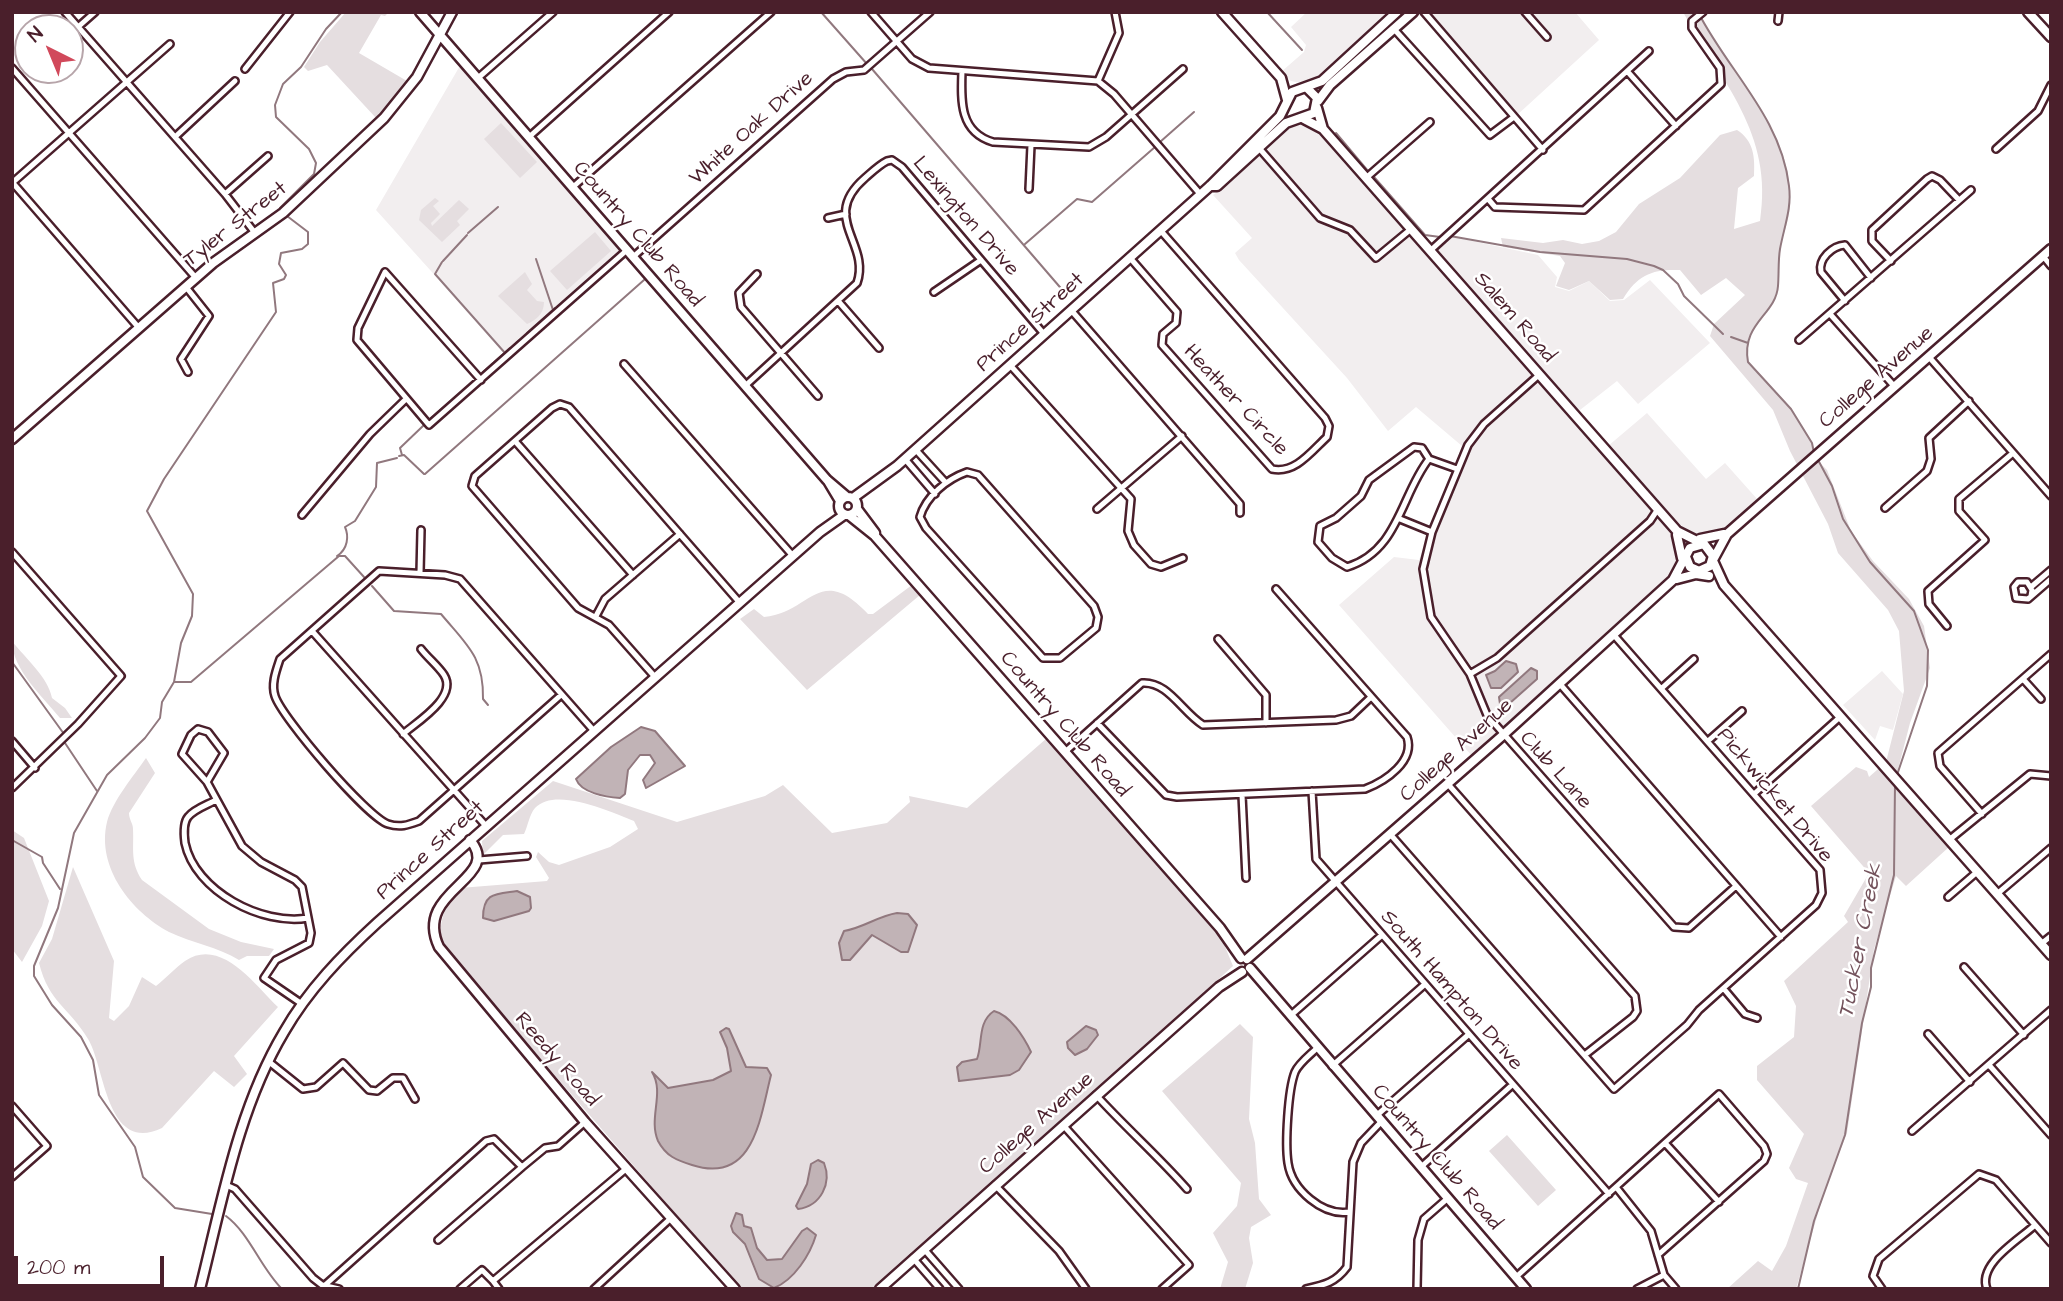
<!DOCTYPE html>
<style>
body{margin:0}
#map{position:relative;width:2063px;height:1301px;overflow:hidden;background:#fff;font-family:"Architects Daughter",sans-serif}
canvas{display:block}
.frame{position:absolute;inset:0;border:14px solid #4a1f2b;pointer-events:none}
.north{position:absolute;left:14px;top:14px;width:70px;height:70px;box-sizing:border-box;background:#fff;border:2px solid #b7a5aa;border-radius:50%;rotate:317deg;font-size:19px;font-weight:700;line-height:28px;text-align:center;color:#4a1f2b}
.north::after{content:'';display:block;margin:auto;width:24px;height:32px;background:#d1495b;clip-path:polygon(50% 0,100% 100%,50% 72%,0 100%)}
.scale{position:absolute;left:14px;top:1256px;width:150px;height:32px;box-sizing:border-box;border:4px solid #4a1f2b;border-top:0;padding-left:9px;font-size:21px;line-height:24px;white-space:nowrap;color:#4a1f2b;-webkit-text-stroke:5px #fff;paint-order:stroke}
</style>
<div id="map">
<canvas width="2063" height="1301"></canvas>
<div class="frame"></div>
<div class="north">N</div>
<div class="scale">200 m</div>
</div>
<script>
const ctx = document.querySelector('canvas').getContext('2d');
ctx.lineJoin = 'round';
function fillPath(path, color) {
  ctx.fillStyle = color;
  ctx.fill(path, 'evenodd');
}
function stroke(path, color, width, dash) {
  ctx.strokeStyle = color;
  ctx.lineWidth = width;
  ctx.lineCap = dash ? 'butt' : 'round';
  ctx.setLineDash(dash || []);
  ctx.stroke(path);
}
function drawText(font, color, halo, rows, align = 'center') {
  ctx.font = font + ' "Architects Daughter",sans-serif';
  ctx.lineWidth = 5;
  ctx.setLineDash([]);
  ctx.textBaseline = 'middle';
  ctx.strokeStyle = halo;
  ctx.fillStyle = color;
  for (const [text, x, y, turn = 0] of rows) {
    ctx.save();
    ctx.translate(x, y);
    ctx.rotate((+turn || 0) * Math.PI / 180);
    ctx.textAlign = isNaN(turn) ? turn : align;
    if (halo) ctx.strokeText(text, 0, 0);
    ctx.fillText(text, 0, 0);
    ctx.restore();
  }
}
const built = new Path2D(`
 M1307,12H1389L1318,78L1301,83L1291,81L1281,72L1304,52L1306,45L1291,27Z
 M1427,12H1575L1599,40L1516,116Z
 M461,64L619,250L504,352L376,210Z
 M1301,123L1313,126L1323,134L1650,506L1677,542L1680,560L1672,575L1472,756L1339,605L1394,557L1419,560L1462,446L1416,407L1388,431L1347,378L1239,260L1235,253L1252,238L1213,195L1229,184L1287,127Z
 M1454,237L1538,255L1557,277L1555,287L1569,291L1589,281L1610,301L1624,300L1650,280L1710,343L1638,404L1617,381L1580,410L1571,404L1439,253L1438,246L1447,238Z
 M1647,413L1706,479L1725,463L1758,500L1713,536L1698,537L1686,533L1608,446Z
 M1882,671L1903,694L1893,730L1880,726L1875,740L1843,705Z`);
const green = new Path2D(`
 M346,12H389L385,16L381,15L359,53L407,81L376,118L327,65L308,71L304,67L320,42Z
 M1683,12H1703L1700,15C1732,76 1795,132 1790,206C1789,221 1783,234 1780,248C1778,262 1781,278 1777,291C1769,320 1742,327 1748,362L1791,409L1812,443L1819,462L1827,470L1851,531L1873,561L1909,599L1924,626L1930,668L1910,723L1894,785L1949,847L1906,886L1896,876L1874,949L1847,1133L1825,1189L1796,1289H1727L1758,1261L1772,1271L1786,1246L1808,1183L1796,1179L1789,1168L1804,1134L1757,1080V1066L1794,1037L1796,1006L1784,981L1848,922L1844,916L1869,873L1811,806L1856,767L1867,771L1869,777L1886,762L1904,691L1899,631L1888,610L1838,553L1828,524L1790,451L1773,410L1710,336L1714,324L1745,295L1726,278L1701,295L1680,270C1653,269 1638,274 1623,299L1610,300L1589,281L1569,290L1556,286L1565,263L1560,256L1503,247L1501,238L1543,243L1563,240L1582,244L1599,241L1616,232L1639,204L1680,178L1720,135L1737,130C1754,141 1755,157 1754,176L1738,188L1734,229L1760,221C1774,133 1722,83 1683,12Z
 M501,123L537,162L520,178L484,139Z
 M435,198L439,201L433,206L440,214L431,223L432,226L459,200L469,209L457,221L460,225L442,242L419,220L421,210Z
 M595,232L611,251L567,290L550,271Z
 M525,272L532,284L527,290L537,301L544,302C544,314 536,320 527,324L498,296Z
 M912,585L920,595L807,690L740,619L754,609L764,617C811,613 819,562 868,614H873Z
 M12,641C26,659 48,677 52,698L65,708L72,718H60C43,697 12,669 12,641Z
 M1047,738L1219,932L1233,966L879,1289H741L443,947C437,923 444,907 460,888L547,881L549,878L536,857L538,852L549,862L559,865L610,847L638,829L634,821C612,812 555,786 535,808C529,815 528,826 524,834L503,835L483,855L482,841L553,781L677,822L765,796L783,785L832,833L887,823L910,802L909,796L967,808Z
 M146,758L155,773L129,813C129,820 133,823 133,829C134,849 130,862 142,880L209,929L241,942L274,949L269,956H247L239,960C218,947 192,943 169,932C132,912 96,868 107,822C113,800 133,777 146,758Z
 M12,830L24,838L49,901L42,926L22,962L12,949Z
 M73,867L114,961L109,1018L114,1021L129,1006L142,977L156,986C166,978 175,968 185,961C221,936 256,986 278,1007L234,1056L247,1074L234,1087L214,1071L162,1128C106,1155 105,1066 88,1039C69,1007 49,1003 39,963L52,939Z
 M1240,1024L1253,1037L1249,1119L1255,1143L1259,1199L1271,1215L1251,1227L1249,1238L1253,1263L1245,1289H1220L1228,1262L1213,1233L1237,1206L1241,1183L1162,1091Z
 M1507,1135L1556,1190L1538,1206L1489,1151Z`);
const water = new Path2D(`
 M1506,661L1516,664L1518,672L1501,688H1491L1486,675L1495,671Z
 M1531,668L1537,671V679L1510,703L1500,704L1499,697Z
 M641,727L655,731L685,766L646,788L643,780L655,763L650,755H640L628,770L625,794L620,798C606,797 581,793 576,779L611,747Z
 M517,891L530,897L531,908L529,911L494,921L483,918C483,892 496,894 517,891Z
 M897,913L908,914L917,925L908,952H901L872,935L850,960H842L839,943L844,931C863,928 878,916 897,913Z
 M994,1011C1010,1015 1024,1037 1031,1052L1019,1070L1010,1075L959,1081L957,1067L962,1062L977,1059C983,1044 977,1022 994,1011Z
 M1086,1026L1096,1030L1098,1035L1087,1049L1075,1055L1068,1048L1067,1042Z
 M726,1028L729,1029L746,1067L767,1068L771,1075C760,1118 754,1185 692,1165C676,1160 666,1156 658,1141C648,1118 665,1093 652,1072L668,1088L713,1080L731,1071L727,1048L720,1032Z
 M818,1160L824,1163C832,1183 821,1206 798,1209L796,1206L807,1184L811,1164Z
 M736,1213L742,1215L744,1226L751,1228L757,1248L767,1260L782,1259L802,1231L807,1228L816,1235C810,1255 794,1280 774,1288L759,1279L745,1244L733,1232L731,1226Z`);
const stream = new Path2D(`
 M821,12L867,64
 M1267,12L1302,50
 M1698,12C1728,71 1781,117 1789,186C1792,208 1784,227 1780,249C1778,261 1779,274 1778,286C1776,315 1741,323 1748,362L1791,409L1812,443L1814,453
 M872,69L1065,293
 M1336,133L1368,171
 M1160,142L1194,112
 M1374,177L1425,235L1440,237
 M280,208L314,174L316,163L309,149L276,117L275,105L283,84L301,67L326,29L342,12
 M468,233L498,207
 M1450,236L1540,252L1627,259L1654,266L1663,270L1678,284L1684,296L1723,334
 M1025,244L1077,199L1092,202L1155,147
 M536,259L553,310
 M443,261L467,235
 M442,262L435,274L505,353
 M527,333L555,308
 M1731,337L1748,343
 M516,343L521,339
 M483,372L510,348
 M430,419L474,381
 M402,455L400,448L424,425
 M399,456L404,455L424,474
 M1817,458L1832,486L1843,519L1870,562L1914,611L1928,650L1927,686L1897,775
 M425,474L644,280
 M337,556C348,549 349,536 345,527L355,521L376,487L377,463L397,458
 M372,586L394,611L441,614C467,645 484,657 483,699L488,705
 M12,662L64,734
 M174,682H191L339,556H345L364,577
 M65,743L97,791
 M12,840L42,857L43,863L60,889
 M212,1214L175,1208L143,1177L135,1147L99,1095L93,1060L81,1037L52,1005L34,976V966L58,908L74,833L107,775L145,738L160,718L162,702L174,682L181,643L192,616L193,594L147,511L164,479L276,312L273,283L284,279L286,275L279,264L281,253L302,249L308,244V232L287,216
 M226,1216C250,1234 260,1267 282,1289
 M1798,1289L1814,1221L1845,1135L1862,1023L1871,987V968L1894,875L1895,784`);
const street = new Path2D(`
 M65,12L225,194L255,233
 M871,12L912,59L929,68L1098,81L1114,94L1201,195
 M1424,12L1543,150
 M1525,12L1547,37
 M1778,21L1779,12
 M78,27L95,12
 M1394,29L1490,135L1514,117
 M12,68L196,278
 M245,69L290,12
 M962,71C961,100 959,132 993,142L1089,147L1106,137L1183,69
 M1627,71L1676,126
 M478,78L553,12
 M1098,81L1119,33L1115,12
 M175,137L235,81
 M529,137L669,12
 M1259,148L1320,218L1350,230L1376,258L1411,229
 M1996,149L2038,111L2051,85
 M1366,178L1430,122
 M12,182L139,328
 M12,183L170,44
 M573,187L771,12
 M1029,189L1031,145
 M225,194L268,156
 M1489,200L1495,207L1584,210L1721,84L1720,68L1692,28V21L1703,12
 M828,218L846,214
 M1431,250L1649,51
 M2043,256L2051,266
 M633,257L833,79L846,72L864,70L930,12
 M1131,259L1177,312L1176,323L1163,334L1162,345L1272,469C1295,474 1311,452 1327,437L1329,426L1325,418L1161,231
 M1891,261L1872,241V230L1927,179L1932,176L1940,180L1959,200
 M757,274L739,293L741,307L818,396
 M186,287L209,316L181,359L188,372
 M934,292L981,260
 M1845,301L1821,272C1818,259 1832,246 1845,245L1871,278
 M839,302L879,348
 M1071,310L1240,504V513
 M1830,314L1894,386
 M1799,340L1971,190
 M1929,357L2051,496
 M624,364L793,556
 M1010,365L1131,499L1128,531L1134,545L1151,564L1161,567L1183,558
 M1540,374L1484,424L1468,445L1432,532L1423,569L1431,617L1470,674L1487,715L1674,927L1689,928L1736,886
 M481,380L385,272L358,328L357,340L429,425L627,250
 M745,386L857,283C871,243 819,218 865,178C872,172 879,165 887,161L892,160L902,167L1044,334
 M515,441L633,575
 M1414,447L1422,448L1429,459C1401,494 1399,551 1347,567L1332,558L1318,542L1320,526L1336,518L1361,496L1369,480Z
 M915,449L946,483
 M905,459L935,494
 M1429,459L1457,469
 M967,472L978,475L1094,606L1098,617L1096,628L1060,658H1043L926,528L920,517C926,496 947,479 967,472Z
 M1885,508L1927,471L1931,459L1929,438L1969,401
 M1097,509L1182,436
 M302,515L370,434L406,399
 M1400,519L1432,532
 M12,552L121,676L78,724L12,788
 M420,573L421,530
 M2031,587L2051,570
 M2031,596L2032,590L2027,582H2018L2014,587L2016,598L2028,599L2051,579
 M596,616L605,599L680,534
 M1947,626L1929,604L1928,591L1985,540L1959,511V499L2013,453
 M312,631L486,826
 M1218,639L1266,695V723
 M1470,674L1497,658L1650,521L1658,509
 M655,677L609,625L578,608L472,486L475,476L552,408L560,404L569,407L740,603
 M2023,679L2041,699
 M1559,683L1781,937
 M1662,688L1694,659
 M561,695L419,821C408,825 400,828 388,824C367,817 282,718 275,696C271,684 276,671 280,659L379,571L445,575L460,579L594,731
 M1097,723L1166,795L1177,797L1365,789C1386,781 1415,761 1407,737L1276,589
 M403,734C417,722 458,697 444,675C438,666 428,658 421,649
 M12,741L35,768
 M1708,741L1742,711
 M1065,752L1142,683C1168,681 1182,712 1203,725L1336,720L1351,716L1370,698
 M207,782L224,753L208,732L198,729L191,735L182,754L207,782L242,846L261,862L295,880L302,887L311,933L309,943L276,960L264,978L302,1004
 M1447,783L1635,996L1637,1011L1633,1017L1586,1054
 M1312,791L1316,859L1609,1194
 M1754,794L1840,717
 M1242,795L1246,878
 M216,800C207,805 194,809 188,817C183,823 184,835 185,843C195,891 262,926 308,918
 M1982,814L1940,766L1938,753L2051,654
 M1390,834L1614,1089L1687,1025L1699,1010L1816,905L1822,893L1820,870L1613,634
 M1949,840L2030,774L2051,776
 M479,860L527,856
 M1997,894L2051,848
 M1948,897L1977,872
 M2041,944L2051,936
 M1964,967L2024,1035
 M1724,989L1745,1014L1757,1018
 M1290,1016L1382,935
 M1928,1034L1970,1082
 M1317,1048C1310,1055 1299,1063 1295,1072C1288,1090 1285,1143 1288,1163C1292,1190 1323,1216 1349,1212
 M268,1061L303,1089L316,1087L343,1063L369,1090L377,1091L393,1078H403L415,1099
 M1989,1065L2051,1135
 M1332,1066L1424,985
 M1096,1095C1126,1128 1158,1156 1187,1189
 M12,1106L47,1146L12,1177
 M1376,1116L1468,1035
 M1063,1125L1189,1265L1162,1289
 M1912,1131L2051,1010
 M1665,1143L1719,1202
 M1421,1167L1512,1085
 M226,1185L235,1189L313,1278L322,1285L339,1289
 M995,1185L1059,1251L1086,1289
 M1616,1187L1651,1231L1664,1275L1676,1289
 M438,1240L522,1167L545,1148L558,1146L585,1122
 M924,1249L959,1289
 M913,1258L940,1289
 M1516,1277L1719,1094L1764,1146L1767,1154L1764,1161L1658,1255
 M324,1286L486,1141L494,1139L522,1167
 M460,1289L482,1270L493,1281
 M499,1289L493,1281L627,1168
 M594,1289L671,1218
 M1306,1289C1325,1285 1336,1282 1347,1267L1353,1162L1361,1143L1381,1122
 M1417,1289L1418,1240L1424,1219L1448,1198
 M1637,1289L1664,1275
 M1882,1289L1873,1276L1879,1259L1979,1174L1996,1180L2051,1243
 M1987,1289C1977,1264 2019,1240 2035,1225`);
const secondary = new Path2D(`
 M420,12L827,480L847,497
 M1222,12L1281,78L1287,100
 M2028,12L2051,37
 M1318,101L1330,85L1413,12
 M1317,108L1323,129L1677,531L1701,543
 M1304,119L1323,129
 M1210,186H1217L1286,123L1314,113L1317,98L1307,88
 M12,439L213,263L283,213L384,118L417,77L452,12
 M828,481L840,501
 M839 506a9 9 0 1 1 18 0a9 9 0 1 1-18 0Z
 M853,498L897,466L1210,186L1280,116L1292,92L1322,81L1397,12
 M857,509L875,533
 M850,516L875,536L1220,928L1241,958
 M1677,535L1682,558
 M1700,539L1724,534
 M1714,558L1727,534L2051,249
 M1713,561L1724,585L2051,955
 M1677,579L1696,574L1709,576
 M470,840C504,879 412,890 439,947L585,1122L735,1289
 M1247,959L1502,736L1673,580L1690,548L1704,544L1713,556L1710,566L1699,571L1690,567L1686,557
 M1250,968L1526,1289
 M200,1289C222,1202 238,1109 284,1032C308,990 342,955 377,923L820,532L844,515
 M880,1289L1219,987L1242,972`);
const streetNames = [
 ["White Oak Drive",752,129,-42],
 ["Lexington Drive",965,217,49],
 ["Tyler Street",236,225,-38],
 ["Country Club Road",637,235,49],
 ["Salem Road",1514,318,49],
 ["Prince Street",1031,323,-42],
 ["College Avenue",1877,378,-41],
 ["Heather Circle",1235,401,47],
 ["Country Club Road",1064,725,49],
 ["College Avenue",1457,751,-42],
 ["Club Lane",1555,771,48],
 ["Pickwicket Drive",1774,796,50],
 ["Prince Street",431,851,-42],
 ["South Hampton Drive",1451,991,49],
 ["Reedy Road",556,1060,49],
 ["College Avenue",1037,1124,-41],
 ["Country Club Road",1436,1158,49]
];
const waterNames = [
 ["Tucker Creek",1862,941,-79]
];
fillPath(built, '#f2eeef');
fillPath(green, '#e5dee0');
fillPath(water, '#c1b3b6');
stroke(water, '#91787e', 2);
stroke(stream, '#91787e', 2);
stroke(street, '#4a1f2b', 10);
stroke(secondary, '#4a1f2b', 13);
stroke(street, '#fff', 5);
stroke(secondary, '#fff', 8);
drawText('21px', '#4a1f2b', '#fff', streetNames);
drawText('italic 23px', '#74535c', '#fff', waterNames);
</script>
